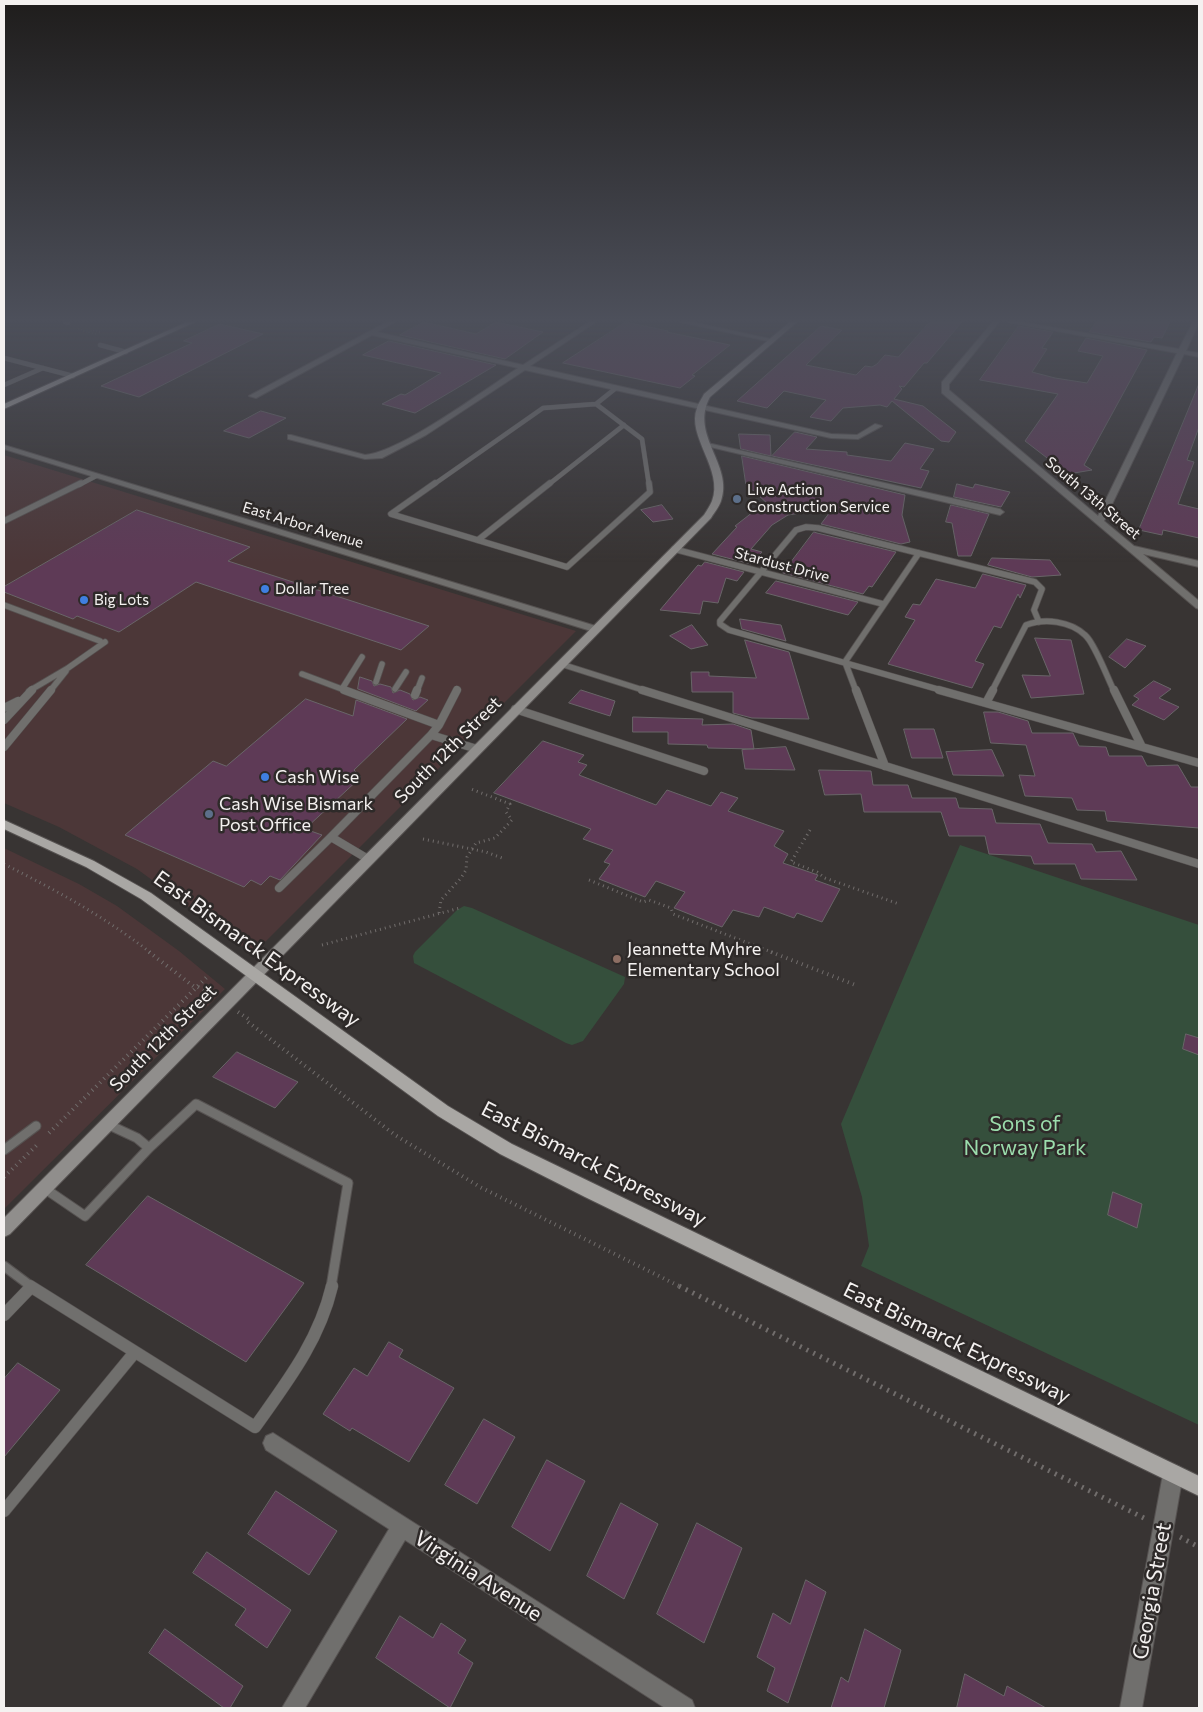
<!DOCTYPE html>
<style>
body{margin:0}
#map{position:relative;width:1203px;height:1712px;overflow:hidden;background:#383433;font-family:Commissioner,sans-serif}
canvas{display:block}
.frame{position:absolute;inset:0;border:5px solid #f4f1f0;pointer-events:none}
</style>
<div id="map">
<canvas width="1203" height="1712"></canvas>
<div class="frame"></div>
</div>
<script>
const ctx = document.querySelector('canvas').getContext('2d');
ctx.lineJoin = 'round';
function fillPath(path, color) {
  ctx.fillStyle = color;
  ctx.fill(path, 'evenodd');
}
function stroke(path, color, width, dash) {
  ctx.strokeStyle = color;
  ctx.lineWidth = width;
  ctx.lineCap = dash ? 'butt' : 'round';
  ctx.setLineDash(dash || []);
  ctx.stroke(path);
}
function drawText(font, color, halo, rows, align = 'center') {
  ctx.font = font + ' Commissioner,sans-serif';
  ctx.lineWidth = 5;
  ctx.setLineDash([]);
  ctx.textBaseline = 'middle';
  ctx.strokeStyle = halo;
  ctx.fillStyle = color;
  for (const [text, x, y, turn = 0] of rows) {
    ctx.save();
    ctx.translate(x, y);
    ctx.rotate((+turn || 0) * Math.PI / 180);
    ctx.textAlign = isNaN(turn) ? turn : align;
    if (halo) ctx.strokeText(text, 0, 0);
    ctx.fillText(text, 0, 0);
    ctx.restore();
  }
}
const commercial = new Path2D(`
 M4,455L576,631L253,954L137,869L59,827L4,803Z
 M4,848L79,884L117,906L179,951L225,989L4,1209Z`);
const green = new Path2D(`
 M960,845L1199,925V1425L861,1266L869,1246L862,1197L841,1124Z
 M464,906L472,908L625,977L624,984L583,1041L572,1045L566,1043L414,963L413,956L415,952L457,910Z`);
const building = new Path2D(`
 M424,322L476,334L496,322L543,332L505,359L400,335Z
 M626,322L668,331L667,332L730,345L692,375L695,376L680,388L563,363Z
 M930,322H962L927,363H924L904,387L899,386L902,389L894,399L923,406L956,432L949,442L941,441L892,401L887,407L880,405L843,408L831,421L810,417L826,400L784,391L767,408L737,401L821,326L842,330L806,365L856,375L865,366L872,367L877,364L885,355L898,357Z
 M1096,322H1170L1162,338L1154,337L1151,342L1090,332Z
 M220,324L263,334L139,397L101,386L192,343L184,341Z
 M1019,326L1053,332L1042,348L1047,349L1032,372L1055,378L1087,383L1103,356L1078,351L1086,338L1147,350L1084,465L1092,470L1068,474L1025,441L1058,394L980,380Z
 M389,341L496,365L415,413L382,404L401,394L405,395L441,373L363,355Z
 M1199,384V427L1187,460L1194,462L1178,504L1199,509V538L1163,530L1162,535L1139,530Z
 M261,411L286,418L249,438L224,431Z
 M795,432L817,437L806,449L847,452V455L891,461L905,443L934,449L920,469L929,471L921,488L772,456Z
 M739,434L770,435L771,456L741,449Z
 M742,456L905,495L902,515L910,542L901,544L821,524L833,508L788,515L772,525L751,549L762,552L751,564L712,554L737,527L735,526L758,508L769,505L746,484Z
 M957,484L973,488L975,484L1010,492L1001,507L954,497Z
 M662,505L673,519L653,522L641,510Z
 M951,505L989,514L971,556H958L952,523L946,522Z
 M137,510L250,547L228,561L429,626L401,650L196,582L119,632L77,616L73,619L4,592V587Z
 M814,532L817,533L896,552L872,587L869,586L863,594L783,573Z
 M992,558L1050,560L1061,575L1032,577L988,565Z
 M705,562L744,572L737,581L726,578L718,603L703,601L700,614L660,610L698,565L701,566Z
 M983,574L1026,585L1020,598L1018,594L1001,628L994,626L975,661L984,664L972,688L888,664L915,620L905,617L913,604L920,605L936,579L975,588Z
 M776,581L858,602L848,615L766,593Z
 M740,619L781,625L786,641L742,629Z
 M692,625L699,634L708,645L691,649L670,636Z
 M1035,638L1071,640L1084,694L1031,698L1022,675L1050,676Z
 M1127,639L1146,646L1125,668L1109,657Z
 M745,640L789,652L809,719L752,718L733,713V692H692L691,672H709V676L756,678Z
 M360,677L372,681L374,686L380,684L391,687L393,693L400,690L410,694L413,700L420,697L428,700L416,711L358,689Z
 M1154,681L1171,689L1159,698L1179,707L1164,720L1132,705L1139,699L1134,696Z
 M581,690L615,701L610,716L569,703Z
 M306,699L353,716L356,700L407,719L354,770L361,777L305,829L322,835L280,880L270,876L261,885L251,880L244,887L125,835L213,761L226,766Z
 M984,712H998L1028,721L1032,733H1073L1079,746L1106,747L1109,756H1142L1147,766L1178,765L1191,787H1199V828L1107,821L1105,811L1077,810L1072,798L1025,796L1019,775L1035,776L1026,745L991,743Z
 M633,717L703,719L702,725L733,724L751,730L754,749L708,748L707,745L668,744V732H633Z
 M904,729H934L943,758H912Z
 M543,741L584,755L578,762L587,765L579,775L656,805L667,790L711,806L721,792L738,798L728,811L784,831L774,846L788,854L783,863L818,875L815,880L840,889L822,922L797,913L794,918L764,907L759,917L733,910L722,927L674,908L685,892L656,881L645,897L599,879L610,864L604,862L613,850L583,839L591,829L494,793Z
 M786,747L795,770L745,769L742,750Z
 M992,750L1004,776L953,775L946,752Z
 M819,770L871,771L873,785H908L912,798H956L959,808L992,809L996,823L1040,824L1048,843L1092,844L1096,852L1121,851L1137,880L1081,879L1075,864H1034L1031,856L989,854L985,836H949L941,812H864L861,794L825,795Z
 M1186,1034L1199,1038V1055L1183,1049Z
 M237,1052L298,1082L275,1108L213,1077Z
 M1113,1192L1142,1204L1137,1228L1108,1215Z
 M148,1196L304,1283L246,1362L86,1265Z
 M389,1342L403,1350L399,1357L454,1388L409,1462L352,1428L350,1431L323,1414L354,1368L367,1376Z
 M18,1363L60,1390L4,1457V1379Z
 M484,1419L515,1437L477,1504L445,1485Z
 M547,1460L585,1481L550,1551L512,1527Z
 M276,1491L337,1531L309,1575L248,1534Z
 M621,1503L658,1524L624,1599L587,1576Z
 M697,1523L742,1548L704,1643L657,1614Z
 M207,1552L291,1610L267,1648L235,1625L246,1609L193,1573Z
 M806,1580L826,1592L788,1703L767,1691L775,1668L757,1657L773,1613L790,1624Z
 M400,1616L433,1638L441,1623L466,1640L458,1653L473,1663L450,1708L376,1658Z
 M165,1629L243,1686L230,1708H224L149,1653Z
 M865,1629L901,1650L884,1708H831L841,1677L848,1682Z
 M965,1674L1004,1696L1007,1686L1046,1708H957Z`);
const pathFar3 = new Path2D(`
 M47,322L54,324
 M78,329L96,334
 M88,332L93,330L101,332L98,333`);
const pathFar2 = new Path2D(`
 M810,830L791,862L817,872L825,878L899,904
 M423,839L486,852L502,858
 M4,864C59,892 102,915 151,953
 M589,880L643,902L649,900L671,908L673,914L774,953
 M439,913L441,900L461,878L466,870L467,857L476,843L495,838L512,820L506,812L510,804L471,789
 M322,945L460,908`);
const pathFar1 = new Path2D(`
 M149,952L197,989
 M771,952L858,986
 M198,987L214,996
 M238,1012L250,1020
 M248,1022L395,1135L480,1187L681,1287
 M49,1133L209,975
 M4,1177L37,1145`);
const path = new Path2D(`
 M679,1286L1146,1519
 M1180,1537L1199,1547`);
const laneFar4 = new Path2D(`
 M65,322L68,323
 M100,345L126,352
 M4,358L73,376
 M4,385L43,368
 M596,404L642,439L649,485
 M596,404L616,388
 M79,485L96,476
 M433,485L543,408L596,404
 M548,485L624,425`);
const laneFar3 = new Path2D(`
 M435,483L391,514L567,567L650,492L649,483
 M4,521L81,483
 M478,540L550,483
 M674,549L883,604
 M4,605L100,641
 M561,664L646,691
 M302,674L347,691
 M376,682L382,664
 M342,689L362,657
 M395,689L406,672
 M29,691L68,668L105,642
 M50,691L66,671
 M417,691L422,678
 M856,691L845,662L919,553
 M944,691L729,630L720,624V621L796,530L806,527L818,528L1035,582L1042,589L1034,610L1039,622
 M992,691L1026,625C1045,618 1070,621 1085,635C1094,642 1108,679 1114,691`);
const laneFar2 = new Path2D(`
 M344,690L439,725L457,690
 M642,690L1199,864
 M856,690L885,766
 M939,690L1142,747
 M1114,690L1142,747L1199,763
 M415,695L417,690
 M986,703L993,690
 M4,708L18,701
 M515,709L704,771
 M4,720L32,690
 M439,725L431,735L477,749
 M4,747L51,690
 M368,859L331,837L431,735
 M279,888L331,837`);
const laneFar1 = new Path2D(`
 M107,1124L137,1138L149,1148L196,1104L348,1183L331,1287
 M4,1150L36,1126
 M44,1188L85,1216L149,1148
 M4,1266L32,1287`);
const lane = new Path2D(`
 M30,1286L255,1427C287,1382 319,1341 332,1286
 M4,1315L31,1287
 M4,1511L135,1352`);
const street = new Path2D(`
 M387,322H395L377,332L523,365L589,322H596L530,366L831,434L857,435L875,424L882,426L858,439L831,438L525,370L426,435L382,458L365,459L288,439V435H291L365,455C401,452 484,390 518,368L372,335L256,398L249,396Z
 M680,322H692L775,340L772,342Z
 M993,322H999L949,384V390L1098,516L1177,353L1007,322H1021L1179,349L1193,322H1199L1186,351L1199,353V357L1184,354L1104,521L1134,546L1199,561V567L1143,554L1199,601V609L1196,608L942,393V382Z
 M703,442L1000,509L1004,512L1000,515L706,446H703Z
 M4,445L599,627L600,629L595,632L591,631L4,449Z
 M273,1433L692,1700L695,1708H665L405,1540L305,1708H282L389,1529L266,1450L263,1443L266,1436Z
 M1173,1464L1180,1467L1183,1474L1142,1708H1120L1163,1474L1166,1467Z`);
const secondary = new Path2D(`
 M790,322H797L710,397C689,435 734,465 721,501C719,507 714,513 711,518L10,1234L4,1237V1218L704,515C707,510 710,506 712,501C724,470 686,436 697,408C698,403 702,399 704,394Z`);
const primary = new Path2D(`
 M187,322H195L4,409V404Z
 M4,820L94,861L151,893L448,1106L512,1144L1199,1476V1496L585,1197L500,1154L438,1116L141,899L86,867L4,829Z`);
const markers = [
 [737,499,5,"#5c6f8a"],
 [265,589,5,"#3f7fe0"],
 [84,600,5,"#3f7fe0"],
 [265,777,5,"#3f7fe0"],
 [209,814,5,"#5c6f8a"],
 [617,959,5,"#8d6e63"]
];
const farPoinames = [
 ["Live Action",747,490],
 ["Construction Service",747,507],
 ["Dollar Tree",275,589],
 ["Big Lots",94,600]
];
const farStreetnames = [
 ["South 13th Street",1093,498,40],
 ["East Arbor Avenue",303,525,17],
 ["Stardust Drive",782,565,15]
];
const streetNames = [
 ["South 12th Street",448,750,-45],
 ["South 12th Street",163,1038,-45]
];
const poiNames = [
 ["Cash Wise",275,777],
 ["Cash Wise Bismark",219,804],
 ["Post Office",219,825],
 ["Jeannette Myhre",627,949],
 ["Elementary School",627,970]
];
const nearStreetnames = [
 ["East Bismarck Expressway",257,949,36],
 ["East Bismarck Expressway",594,1164,27],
 ["East Bismarck Expressway",957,1343,26],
 ["Virginia Avenue",478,1576,33],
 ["Georgia Street",1152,1591,-80]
];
const nearParknames = [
 ["Sons of",1025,1124],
 ["Norway Park",1025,1148]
];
fillPath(commercial, '#4c3738');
fillPath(green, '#354f3c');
fillPath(building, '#5e3a56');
stroke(building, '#696568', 1);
stroke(laneFar4, '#565251', 5);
stroke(laneFar3, '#565251', 7);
stroke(laneFar2, '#565251', 9);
stroke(laneFar1, '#565251', 11);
stroke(lane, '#565251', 13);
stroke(street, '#565251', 2);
stroke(secondary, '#565251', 2);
stroke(primary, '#565251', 2);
stroke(pathFar3, '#716d6c', 2, [0.5, 2.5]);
stroke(pathFar2, '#716d6c', 3, [1, 4]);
stroke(pathFar1, '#716d6c', 4, [1, 4.5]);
stroke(path, '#716d6c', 5, [2, 5.5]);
stroke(laneFar4, '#706f6d', 4.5);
stroke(laneFar3, '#706f6d', 5.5);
stroke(laneFar2, '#706f6d', 8);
stroke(laneFar1, '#706f6d', 9);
stroke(lane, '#706f6d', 12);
fillPath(street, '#706f6d');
fillPath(secondary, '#908e8c');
fillPath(primary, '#a9a7a4');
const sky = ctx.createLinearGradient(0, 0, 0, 562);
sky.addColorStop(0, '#1f1d1c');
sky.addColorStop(0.57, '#4d505b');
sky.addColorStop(1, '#4d505b00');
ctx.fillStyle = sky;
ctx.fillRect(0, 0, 1203, 562);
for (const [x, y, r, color] of markers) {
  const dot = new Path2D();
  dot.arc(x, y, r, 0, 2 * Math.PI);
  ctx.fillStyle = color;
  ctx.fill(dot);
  stroke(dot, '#2e2a29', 2);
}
drawText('15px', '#f4f1f0', '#2e2a29', farPoinames, 'left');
drawText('15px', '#f4f1f0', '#2e2a29', farStreetnames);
drawText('18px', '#f4f1f0', '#2e2a29', streetNames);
drawText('18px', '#f4f1f0', '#2e2a29', poiNames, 'left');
drawText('21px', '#f4f1f0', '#2e2a29', nearStreetnames);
drawText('21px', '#9bddac', '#2e2a29', nearParknames);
</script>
